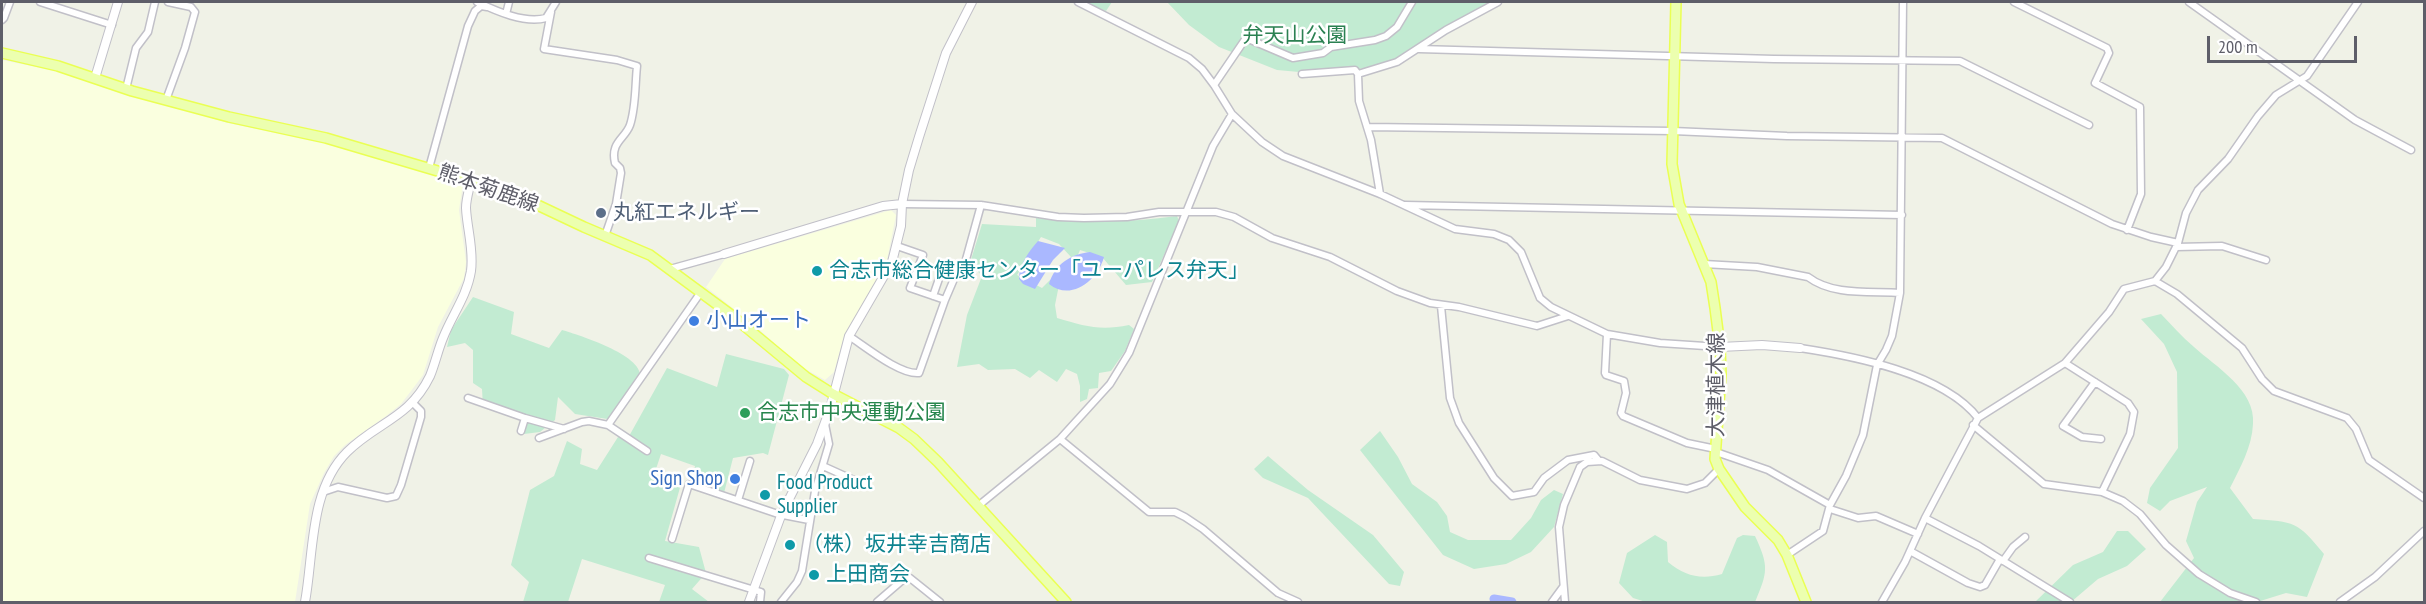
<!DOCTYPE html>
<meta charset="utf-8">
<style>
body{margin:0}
#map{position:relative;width:2426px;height:604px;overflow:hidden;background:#f0f2e7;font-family:"PT Sans Narrow",sans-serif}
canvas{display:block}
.frame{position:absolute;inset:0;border:3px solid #5e5e69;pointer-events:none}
.scale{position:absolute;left:2207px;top:36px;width:150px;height:27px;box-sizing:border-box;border:3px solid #5e5e69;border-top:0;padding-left:8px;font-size:18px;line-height:21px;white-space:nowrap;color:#5e5e69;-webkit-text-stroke:4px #fff;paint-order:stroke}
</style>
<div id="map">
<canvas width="2426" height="604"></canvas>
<div class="frame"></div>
<div class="scale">200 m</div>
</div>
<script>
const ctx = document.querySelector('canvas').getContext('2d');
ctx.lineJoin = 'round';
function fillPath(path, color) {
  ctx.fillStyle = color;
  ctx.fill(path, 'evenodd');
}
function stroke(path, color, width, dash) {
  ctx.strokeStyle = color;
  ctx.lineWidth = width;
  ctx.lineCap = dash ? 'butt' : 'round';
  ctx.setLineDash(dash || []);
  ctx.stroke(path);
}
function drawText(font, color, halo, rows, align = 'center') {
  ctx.font = font + ' "PT Sans Narrow","Noto Sans JP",sans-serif';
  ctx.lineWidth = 5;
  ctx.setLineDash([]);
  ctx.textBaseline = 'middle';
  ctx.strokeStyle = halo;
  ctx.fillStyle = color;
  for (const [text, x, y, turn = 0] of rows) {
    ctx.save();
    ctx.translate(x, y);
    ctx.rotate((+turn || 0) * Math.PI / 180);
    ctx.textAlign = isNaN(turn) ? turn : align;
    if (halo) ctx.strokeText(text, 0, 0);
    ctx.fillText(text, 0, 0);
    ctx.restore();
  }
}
const commercial = new Path2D(`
 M2,60L56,71L228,123L326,143L463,184L459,210L466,262L464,278L438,327L423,375L411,391L401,404L386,416L345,445L334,456L324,473L310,504L295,602H2Z
 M891,210L896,215L887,260L878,279L844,336L834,372L825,380L800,366L753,324L706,287L725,259Z`);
const green = new Path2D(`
 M1087,2H1112L1106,11L1087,5Z
 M1167,2H1493L1396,60L1373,68L1299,72L1277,70L1219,47L1189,25Z
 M1177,216L1179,221L1152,282L1126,285L1102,257L1080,250L1077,257H1071L1059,244L1041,237L1017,275L1042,288L1050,280L1059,285L1055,305L1057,318C1084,326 1100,331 1129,325L1134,329L1125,351L1111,371L1099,373L1098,388L1089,389L1087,399L1080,402V386L1077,374L1066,369L1057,382L1039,370L1030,378L1015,369L988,370L979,364L957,367L967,315L982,276L970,263L982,224L1036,227V218C1083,222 1130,223 1177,216Z
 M473,297L514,312L511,334L549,348L562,330C579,335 642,355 640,376C639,393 625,407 614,420L575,414L558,397L555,420L540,432L524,434L525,418L519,413H502L483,407L482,389L473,383V350L465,343L447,347L451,330Z
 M2161,314C2172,325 2182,337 2194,347C2216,367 2256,390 2253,424C2252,447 2240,468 2230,488L2253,519C2295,522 2297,521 2324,554L2307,597L2286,593L2257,602H2160L2194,558L2186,541L2197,502L2207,487L2170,501L2160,511L2147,503L2150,488L2178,448L2177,372L2164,344L2141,319Z
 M726,354L784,369L789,375L768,455L763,453L733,458L724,493L696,484L699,475L694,473L695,466L661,454L655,472L681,484L665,541L699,547L706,573L692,589L709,602H659L665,585L582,559L568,602H523L529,582L511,565L530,490L554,476L567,441L582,449L580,464L597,470L618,437L628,438L667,368L717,387Z
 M1380,431L1398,457L1412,484L1437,502L1447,516L1450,532L1468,540H1511L1531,518L1541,500L1554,490L1563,494L1554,527L1531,552L1506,564L1474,569L1443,555L1360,450Z
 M1268,456L1308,490L1373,535L1404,572L1400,586L1389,584L1308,498L1263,478L1254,469Z
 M2117,531H2128L2146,549L2127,566L2098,579L2071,602H2035L2073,565L2103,552Z
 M1655,535L1667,542L1668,562C1685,576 1701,580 1722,574L1737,538L1743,535L1755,536C1769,566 1768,572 1755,602H1646L1633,598L1619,583L1627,553Z`);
const water = new Path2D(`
 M1038,241L1065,248L1053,260L1035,289L1023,284L1019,279C1019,265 1029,251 1038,241Z
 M1090,252L1104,257C1098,280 1071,302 1049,284C1055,264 1071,254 1090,252Z`);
const river = new Path2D(`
 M1494,599L1512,602`);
const minor = new Path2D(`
 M40,2L112,25
 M477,2C496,11 525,24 546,18L556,2
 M1078,2L1189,58L1202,69L1214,85L1232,114L1262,142L1283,156L1380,194L1455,229L1494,234L1509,240L1521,252L1540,298L1551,307L1607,334L1660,343L1720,347
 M2014,2L2107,48L2109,53L2095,83L2140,107L2141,194L2127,230
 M2189,2L2355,120L2411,150
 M551,12L544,49L617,60L637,66C635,85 636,107 630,125C625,139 610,142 615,163L620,168L621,173L616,204L605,236
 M506,14L509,2
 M2,20L4,18L10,2
 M1419,49L1774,59L1960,61L2089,125
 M1302,74L1355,70L1358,74
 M1214,85L1246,38L1293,58L1323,53L1331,47L1375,40L1386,36L1397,27L1412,2
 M126,89L136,48L148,32L155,2
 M166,100L185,48L195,12L191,7L168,2
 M1368,127L1673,131L1787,136L1942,138L2112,224L2151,237L2178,243
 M429,168L468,26L475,11L481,6L487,7
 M1380,194L1371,140L1359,101L1358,74L1397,62L1446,30L1498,2
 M902,204L981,205L1058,217L1084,218L1127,217L1159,212H1216L1234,217L1272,238L1330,257L1397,291L1430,303L1459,307L1537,326L1568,316
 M1405,205L1902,215
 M897,246L923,255L910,288L945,300
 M2176,247L2222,246L2266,260
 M1704,264L1757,267L1808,277C1833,296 1870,291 1900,293
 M670,269L724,254
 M2155,281L2177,294L2242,348L2262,379L2274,391L2347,418L2356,429L2369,460L2424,498
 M933,296L941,273
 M1441,306L1450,398L1459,423L1494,478L1512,496L1534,492L1544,478L1568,460L1594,455L1599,461
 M1607,334L1605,373L1606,375L1624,381L1626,393L1621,413L1623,416L1687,443L1716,449
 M849,336C866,347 900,375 919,373L945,300L957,272L965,263L981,205
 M1800,348C1853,356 1943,373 1978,418
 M2065,363L2128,403L2134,412L2130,434L2102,492
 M2095,382L2063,426L2082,437L2101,439
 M468,398L525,418L564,429
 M608,425L647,451
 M1973,425L2044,484L2102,492L2123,501L2140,514L2166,545L2199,574L2230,593L2256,602
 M521,431L525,418
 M539,438L582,422L589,421L608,425L701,292
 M1060,439L1110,384L1129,353L1213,146L1232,114
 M1716,452L1768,470L1830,505
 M823,466L865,485
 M323,492L338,487L387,498L396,496L401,485L421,417V411L413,403
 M738,500L750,461
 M978,506L1060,439L1149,512H1175L1185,517L1203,529L1278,593L1298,602
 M1830,509L1858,518L1876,516L1918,534
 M1925,518L1979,546L2070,602
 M672,539L689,484L778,514L809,520
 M1910,551L1968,583L1980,587L1985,585L2000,559
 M1787,555L1823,531L1830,505L1846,476L1863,435L1877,365L1886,350L1892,336L1900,293L1903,2
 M649,558L761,592L760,602
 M2003,561L2013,547L2025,537
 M781,602L797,582L802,571L815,491L829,444L825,424
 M877,602L906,577L910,578L940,602
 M1552,602L1563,587
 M1565,602L1559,527L1564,505L1580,467L1587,462L1602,461L1640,480L1687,489L1705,483L1719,469
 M1882,602L1905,562L1925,518L1978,418L2065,363L2109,312L2124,289L2155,281L2166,267L2178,243L2186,213L2198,190L2228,159L2258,116L2276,95L2307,76L2358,2
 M2340,602L2375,577L2424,531`);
const tertiary = new Path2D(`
 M95,78L118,2
 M724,254L883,206L902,204
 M1720,347L1762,345L1800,348
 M305,602C314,553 309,490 347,452C377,422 409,419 430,376C435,364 438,350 443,338C452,315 467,296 471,271C474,249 467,229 466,208C466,199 469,190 471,181
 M749,602L782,513L817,444L830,409L849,336L892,262L901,226L902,204L909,170L919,137L946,53L972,2`);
const primary = new Path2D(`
 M1676,2L1672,164L1679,204L1711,282L1715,308L1720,347L1721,374L1715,459L1719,469L1745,507L1778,540L1787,555L1806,602
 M2,53L58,66L132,91L229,117L326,138L512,193L584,227L650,255L730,314L806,377L833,394L899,428L914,439L938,462L1066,602`);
const markers = [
 [601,213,6,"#5c6f8a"],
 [817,271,6,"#0f9aa8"],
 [694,321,6,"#3f7fe0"],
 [745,413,6,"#2e9e5b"],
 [735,479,6,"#3f7fe0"],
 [765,495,6,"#0f9aa8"],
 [790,545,6,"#0f9aa8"],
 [814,575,6,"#0f9aa8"]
];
const parkNames = [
 ["弁天山公園",1295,36]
];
const streetNames = [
 ["熊本菊鹿線",488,189,19],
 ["大津植木線",1717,385,-90]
];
const serviceNames = [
 ["丸紅エネルギー",613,213]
];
const cultureNames = [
 ["合志市総合健康センター「ユーパレス弁天」",829,271],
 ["Food Product",777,483],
 ["Supplier",777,507],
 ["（株）坂井幸吉商店",802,545],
 ["上田商会",826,575]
];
const shopNames = [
 ["小山オート",706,321],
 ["Sign Shop",723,479,"right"]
];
const leisureNames = [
 ["合志市中央運動公園",757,413]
];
fillPath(commercial, '#faffdf');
fillPath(green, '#c2ebd2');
fillPath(water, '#aab8ff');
stroke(river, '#aab8ff', 9);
stroke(minor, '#c1c0c8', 9);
stroke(tertiary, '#c1c0c8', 10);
stroke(primary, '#eaff53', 12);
stroke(minor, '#fff', 6);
stroke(tertiary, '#fff', 8);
stroke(primary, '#ecffaf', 9);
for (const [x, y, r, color] of markers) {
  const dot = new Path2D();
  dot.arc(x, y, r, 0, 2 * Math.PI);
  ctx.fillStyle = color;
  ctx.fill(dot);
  stroke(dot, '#fff', 2);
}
drawText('21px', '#2b8152', '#fff', parkNames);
drawText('21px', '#5e5e69', '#fff', streetNames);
drawText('21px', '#4e5e75', '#fff', serviceNames, 'left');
drawText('21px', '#0d838f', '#fff', cultureNames, 'left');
drawText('21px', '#366cbe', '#fff', shopNames, 'left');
drawText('21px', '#27864d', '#fff', leisureNames, 'left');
</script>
